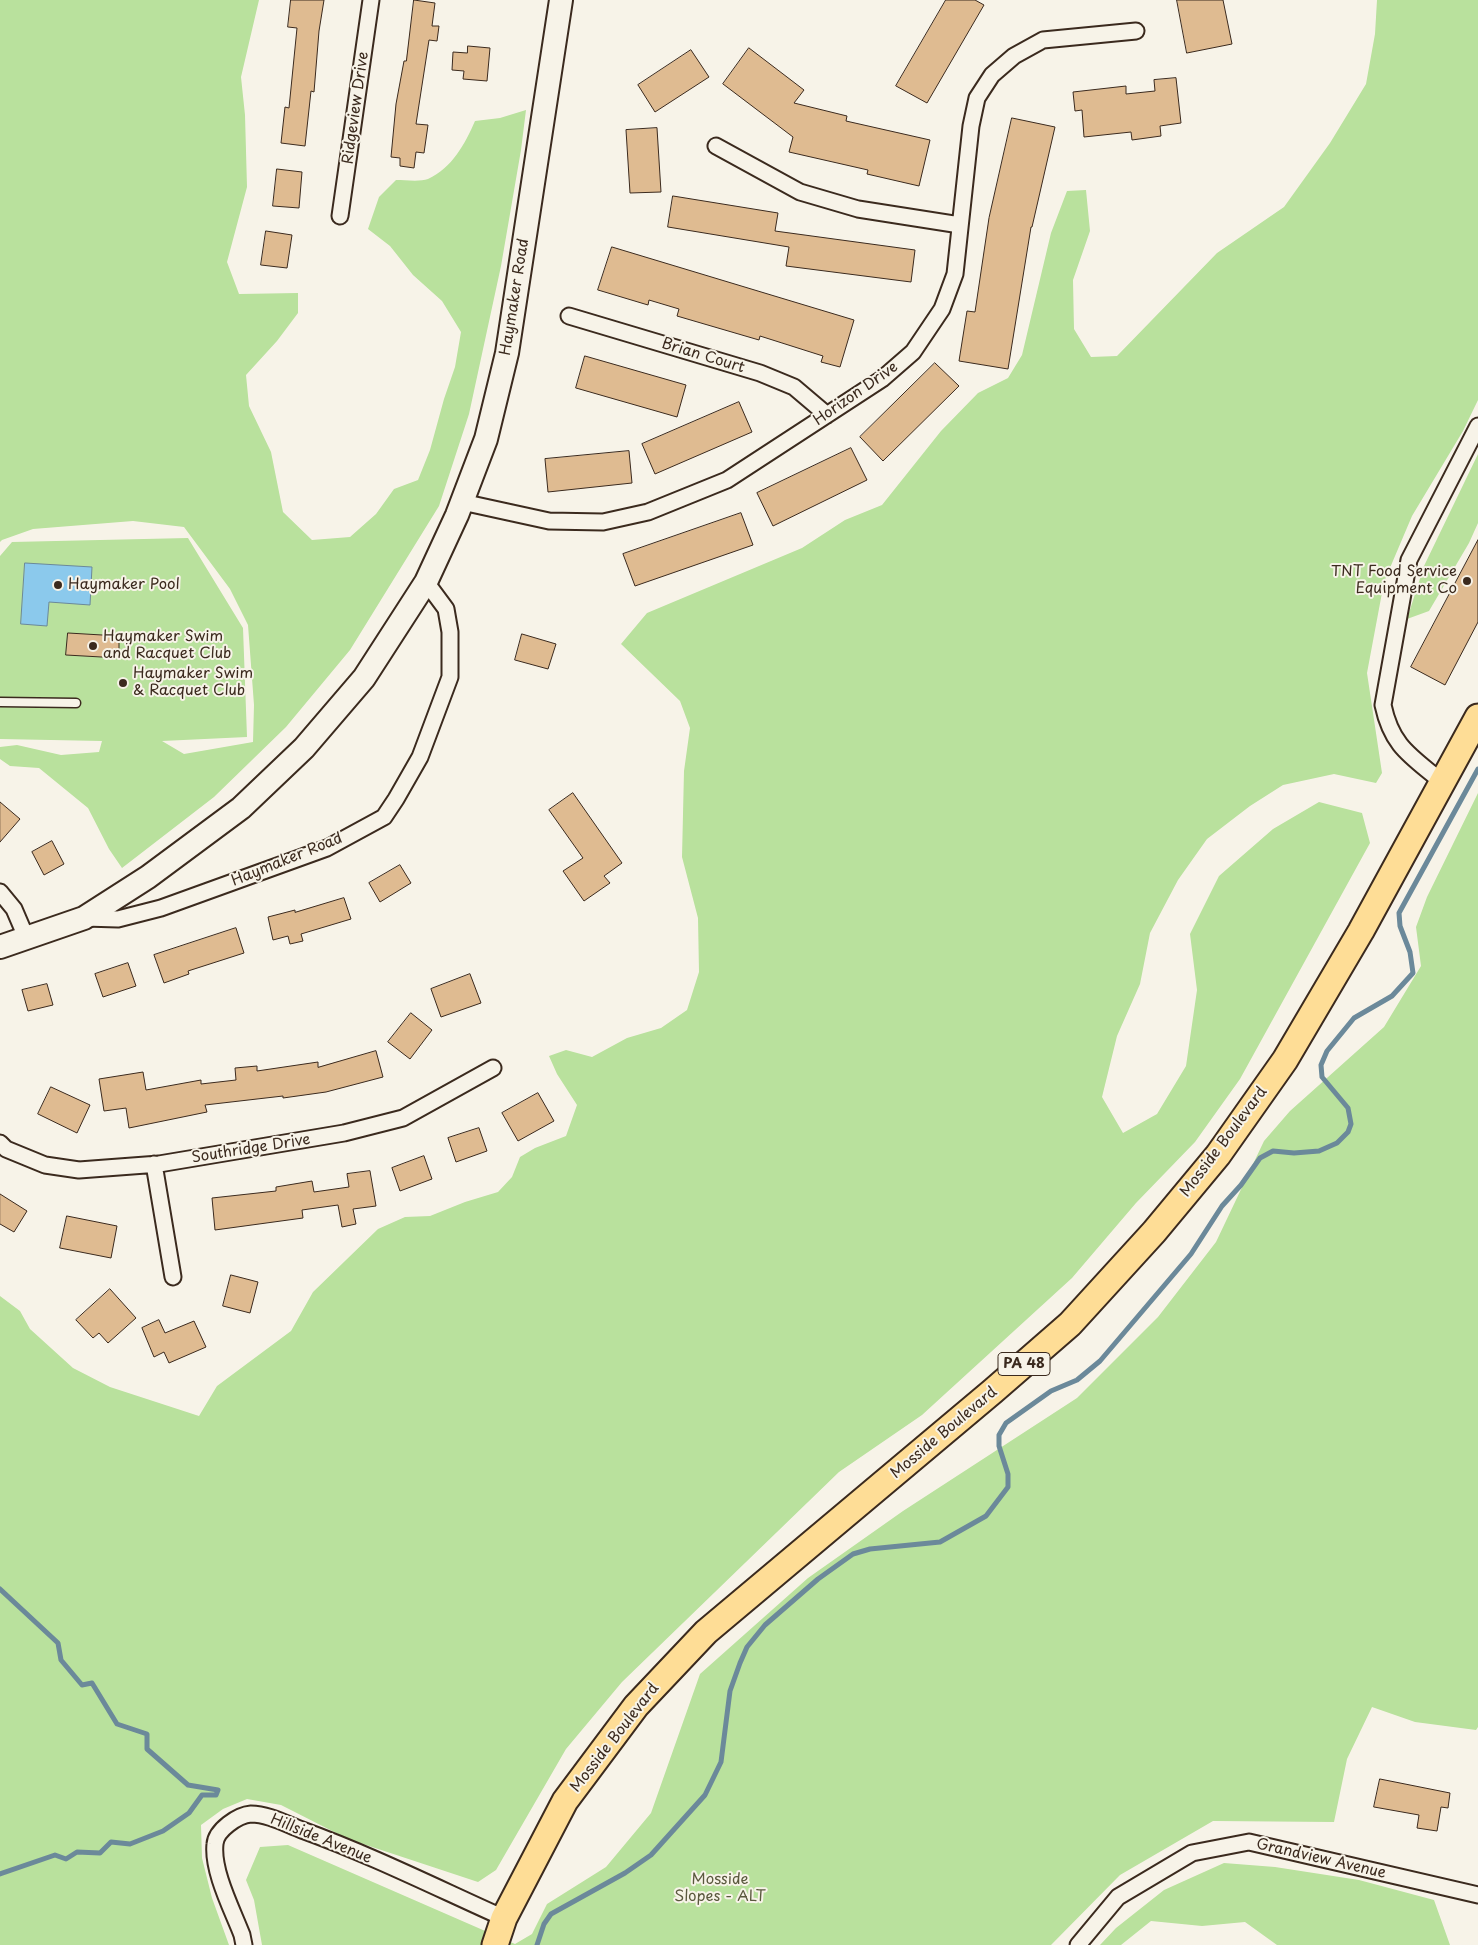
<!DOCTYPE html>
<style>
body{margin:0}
canvas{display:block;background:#f7f3e8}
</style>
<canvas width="1478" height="1945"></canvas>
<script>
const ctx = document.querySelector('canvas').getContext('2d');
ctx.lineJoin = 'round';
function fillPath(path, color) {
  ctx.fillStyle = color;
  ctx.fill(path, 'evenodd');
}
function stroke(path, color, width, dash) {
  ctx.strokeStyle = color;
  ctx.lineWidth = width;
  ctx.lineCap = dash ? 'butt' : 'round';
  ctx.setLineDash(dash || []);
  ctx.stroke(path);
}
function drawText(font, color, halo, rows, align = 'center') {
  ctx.font = font + ' "Playpen Sans",sans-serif';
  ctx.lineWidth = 4;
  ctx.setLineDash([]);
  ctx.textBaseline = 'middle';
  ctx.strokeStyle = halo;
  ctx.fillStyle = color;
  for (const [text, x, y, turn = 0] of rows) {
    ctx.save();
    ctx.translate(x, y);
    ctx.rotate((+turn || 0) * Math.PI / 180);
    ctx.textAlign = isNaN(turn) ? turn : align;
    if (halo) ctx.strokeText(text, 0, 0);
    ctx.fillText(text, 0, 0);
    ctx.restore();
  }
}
const green = new Path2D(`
 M0,0H259L241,77L245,115L247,187L227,262L239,294L298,293V313L277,341L246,375L249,406L271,452L283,512L312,540L350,537L376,514L394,489L418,480L430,450L444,399L455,367L461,332L442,301L413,275L390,246L368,229L379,197L396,180C405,180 420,182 428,179C452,168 465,144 475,121L500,118L526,110L521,150L501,266L469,414L439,506L350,650L286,727L214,797L122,868L109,849L88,808L39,768L10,766L0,759V747L17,745L61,755L99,752L102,741L0,739V556L12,542L188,538L243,628L247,737L162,741L184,754L253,742L254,705L248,625L230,589L184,527L133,521L33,529L2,540L0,542Z
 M1377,0H1478V400L1463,431L1412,516L1384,582L1367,673L1382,773L1376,783L1334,774L1283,785L1250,806L1207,839L1178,880L1150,933L1140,984L1117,1036L1102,1097L1123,1133L1157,1114L1186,1066L1197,990L1190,934L1219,876L1273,829L1319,802L1362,813L1370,843L1240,1079L1195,1142L1136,1203L1072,1278L922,1415L839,1472L622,1682L566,1749L496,1870L478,1882L348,1839L281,1805L247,1799L223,1809L201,1825L202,1858L212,1898L229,1945H0V1296L20,1311L30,1329L73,1368L110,1387L199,1416L217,1386L291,1331L313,1292L378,1229L405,1217L430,1216L465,1202L498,1192L512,1177L520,1157L535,1148L566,1136L577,1105L557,1074L549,1056L566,1050L592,1057L627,1038L661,1028L687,1010L699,972L698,918L682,857L684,771L690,728L680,701L621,644L647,613L802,548L845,520L882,505L941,431L978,393L1008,378L1022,355L1051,233L1067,191L1086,190L1090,231L1073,280L1074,329L1091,357L1117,356L1217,253L1284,207L1330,143L1366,84L1375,34Z
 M1478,454V523L1469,543L1429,611L1407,619L1424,566Z
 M1478,793V1727L1476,1730L1415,1722L1372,1707L1347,1759L1334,1822L1213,1821L1120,1875L1051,1945H262L254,1900L246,1880L260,1847L288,1845L515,1944L532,1934L547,1904L606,1867L651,1813L700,1674L808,1578L903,1511L1077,1398L1158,1317L1216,1242L1264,1141L1290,1111L1384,1027L1421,966L1416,927L1427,897Z
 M1224,1863L1275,1867L1359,1880L1434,1900L1450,1945H1277L1245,1922L1202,1926L1151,1921L1121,1945H1100L1116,1928L1164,1890Z`);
const water = new Path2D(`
 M25,563L92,567L90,605L49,602L47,626L21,624Z`);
const stream = new Path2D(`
 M0,1589L58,1643L61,1660L82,1685L92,1683L117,1724L147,1734V1749L188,1785L218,1790
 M0,1874L55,1855L66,1859L77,1852L100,1853L111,1842L130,1844L163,1831L189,1813L202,1795H216L218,1790
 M537,1945L544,1924L551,1914L625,1873L651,1855L705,1795L721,1762L730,1691L740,1663L747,1647L765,1625L818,1579L853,1554L870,1549L940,1542L986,1516L1008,1487V1474L999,1446V1435L1006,1423L1051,1391L1077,1380L1100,1361L1191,1254L1222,1206L1241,1185L1260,1158L1273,1151L1294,1153L1319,1151L1337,1143L1348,1132L1351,1124L1348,1108L1322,1077L1321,1065L1327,1051L1354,1018L1392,996L1413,973L1410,952L1400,926L1399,913L1478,769`);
const building = new Path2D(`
 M291,0H324L319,31L314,92L311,91L305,146L281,143L285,107L289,108L297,28L288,27Z
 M414,0L435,3L432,26H439L437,41L429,40L416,124L428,125L424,153L416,152L414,168L400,166V158L391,157L396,104L404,61H406Z
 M946,0H975L984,5L927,103L896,86Z
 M1177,0H1223L1232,44L1187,53Z
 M468,46L490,48L487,81L463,79L464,71L452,70L453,52L467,53Z
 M749,48L804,90L794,103L847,116L846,121L930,140L919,186L867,174L868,170L789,152L793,137L723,84Z
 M691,50L709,77L655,112L638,85Z
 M1176,78L1181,123L1160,126L1161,136L1132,140L1131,132L1084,137L1082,110L1075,111L1073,92L1126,86V94L1155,91L1154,80Z
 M1012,118L1055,127L1032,227H1031L1008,369L959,361L967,311L975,312L989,218Z
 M657,128L661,192L630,193L626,130Z
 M277,169L302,172L299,208L273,206Z
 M673,196L778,213L775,231L915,250L911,282L786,266L789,247L668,227Z
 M266,231L292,235L287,268L261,265Z
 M612,247L854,320L840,367L821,362L823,356L760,336L759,340L677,316L679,309L649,300L648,305L598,290Z
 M585,356L686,385L677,417L576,388Z
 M935,363L959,386L883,461L860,437Z
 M739,402L752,432L655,474L642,444Z
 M851,448L867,480L773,526L757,493Z
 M629,451L632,483L548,492L545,459Z
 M741,513L753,545L635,586L623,554Z
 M1478,540V622L1445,685L1411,667Z
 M68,633L119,636V658L66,655Z
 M522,634L556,644L548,669L515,660Z
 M573,793L622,863L604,876L610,883L584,901L563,871L583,858L549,810Z
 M0,802L20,819L0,842Z
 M52,841L64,864L44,875L32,852Z
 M400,865L411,883L380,902L369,883Z
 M344,898L351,919L301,934L303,941L290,944L288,936L273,940L268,917L295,910V912Z
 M236,928L244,953L188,971L189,974L164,983L154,955Z
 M128,963L136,986L103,997L95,974Z
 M470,974L481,1003L441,1017L431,989Z
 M47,984L53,1005L28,1011L22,990Z
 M411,1013L432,1030L410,1059L388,1042Z
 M376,1051L383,1077L326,1092L283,1098V1096L205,1105L207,1112L129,1128L126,1108L104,1111L99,1079L143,1072L146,1090L201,1080V1084L236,1080L235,1068L257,1066V1071L318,1062V1067Z
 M51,1087L90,1105L77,1133L38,1114Z
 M538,1093L554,1121L518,1141L502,1113Z
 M479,1128L487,1151L456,1162L448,1138Z
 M424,1156L432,1179L400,1191L392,1168Z
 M370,1171L376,1206L353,1209L356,1224L342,1227L338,1205L302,1210L303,1218L215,1230L212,1198L276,1191V1187L312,1181L314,1192L349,1187L347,1174Z
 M0,1194L27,1211L14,1232L0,1224Z
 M67,1216L117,1226L111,1258L60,1248Z
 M231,1275L258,1282L250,1313L223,1306Z
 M110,1289L136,1318L108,1343L99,1333L93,1338L76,1320Z
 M159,1320L165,1333L194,1321L206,1347L169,1363L164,1352L154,1357L142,1328Z
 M1380,1779L1450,1793L1448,1808L1441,1807L1437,1831L1417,1828L1419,1815L1374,1807Z`);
const service = new Path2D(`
 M0,702L76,703`);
const minor = new Path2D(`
 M716,146L800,192L858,209L960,225
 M340,216L371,0
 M569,316L760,373L794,387L827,415
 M462,502L549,521L603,522L648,512L727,480L882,379L913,352L942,309L955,274L971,126L977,98L992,75L1014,56L1043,40L1136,31
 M1442,782C1411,756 1392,747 1383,705L1409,560L1478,426
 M0,892L14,909L26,937
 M84,918L118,919L161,908L327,848L384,817L396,799L420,757L450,677V632L446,609L426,582
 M0,1143L6,1149L45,1165L79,1170L159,1164L344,1133L403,1118L493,1068
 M154,1164L173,1277
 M244,1945L242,1935C232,1909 212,1871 215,1844C216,1830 238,1815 251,1814C268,1814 286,1824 302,1830C371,1855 437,1888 504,1918
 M1078,1945L1118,1897L1192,1853L1249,1842L1478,1895`);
const secondary = new Path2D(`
 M0,947L84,918L148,877L241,808L304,748L364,678L426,582L457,515L486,439L507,353L561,0`);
const primary = new Path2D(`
 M495,1945L504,1918L565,1801L636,1706L706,1632L993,1391L1070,1324L1154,1232L1218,1155L1285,1060L1361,931L1478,717`);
const markers = [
 [1467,581,5,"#3b2a1e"],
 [58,585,5,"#3b2a1e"],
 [93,646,5,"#3b2a1e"],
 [123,683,5,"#3b2a1e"]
];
const shields = [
 [1024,1364,52]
];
const shieldNames = [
 ["PA 48",1024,1364]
];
const streetNames = [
 ["Ridgeview Drive",356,108,-82],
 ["Haymaker Road",515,297,-81],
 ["Brian Court",703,356,17],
 ["Horizon Drive",856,394,-35],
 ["Haymaker Road",287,860,-22],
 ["Mosside Boulevard",1224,1142,-53],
 ["Southridge Drive",251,1149,-9],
 ["Mosside Boulevard",944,1433,-40],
 ["Mosside Boulevard",615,1738,-52],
 ["Hillside Avenue",321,1839,22],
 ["Grandview Avenue",1321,1859,13]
];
const poiNames = [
 ["TNT Food Service",1457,572,"right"],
 ["Equipment Co",1457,589,"right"],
 ["Haymaker Pool",68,585],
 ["Haymaker Swim",103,637],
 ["and Racquet Club",103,654],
 ["Haymaker Swim",133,674],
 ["& Racquet Club",133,691]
];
const parkNames = [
 ["Mosside",720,1880],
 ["Slopes - ALT",720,1897]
];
fillPath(green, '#b9e19d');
fillPath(water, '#8bc9ec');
stroke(water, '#6b899a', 1);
stroke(stream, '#6b899a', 5);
fillPath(building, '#dfbb91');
stroke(building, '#3b2a1e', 1);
stroke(service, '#3b2a1e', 11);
stroke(minor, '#3b2a1e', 19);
stroke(secondary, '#3b2a1e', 26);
stroke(primary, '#3b2a1e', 29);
stroke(service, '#f7f3e8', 8);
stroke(minor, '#f7f3e8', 15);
stroke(secondary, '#f7f3e8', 22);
stroke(primary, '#fedd96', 25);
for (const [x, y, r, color] of markers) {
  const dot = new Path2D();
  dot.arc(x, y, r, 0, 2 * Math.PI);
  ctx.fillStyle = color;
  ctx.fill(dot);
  stroke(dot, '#f7f3e8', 2);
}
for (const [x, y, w] of shields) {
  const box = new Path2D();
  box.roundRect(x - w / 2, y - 11.5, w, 23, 4);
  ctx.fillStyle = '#f7f3e8';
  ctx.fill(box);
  stroke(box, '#3b2a1e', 1);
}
drawText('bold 14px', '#3b2a1e', null, shieldNames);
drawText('15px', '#3b2a1e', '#f7f3e8', streetNames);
drawText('15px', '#3b2a1e', '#f7f3e8', poiNames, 'left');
drawText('15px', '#5a583e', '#f7f3e8', parkNames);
</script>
